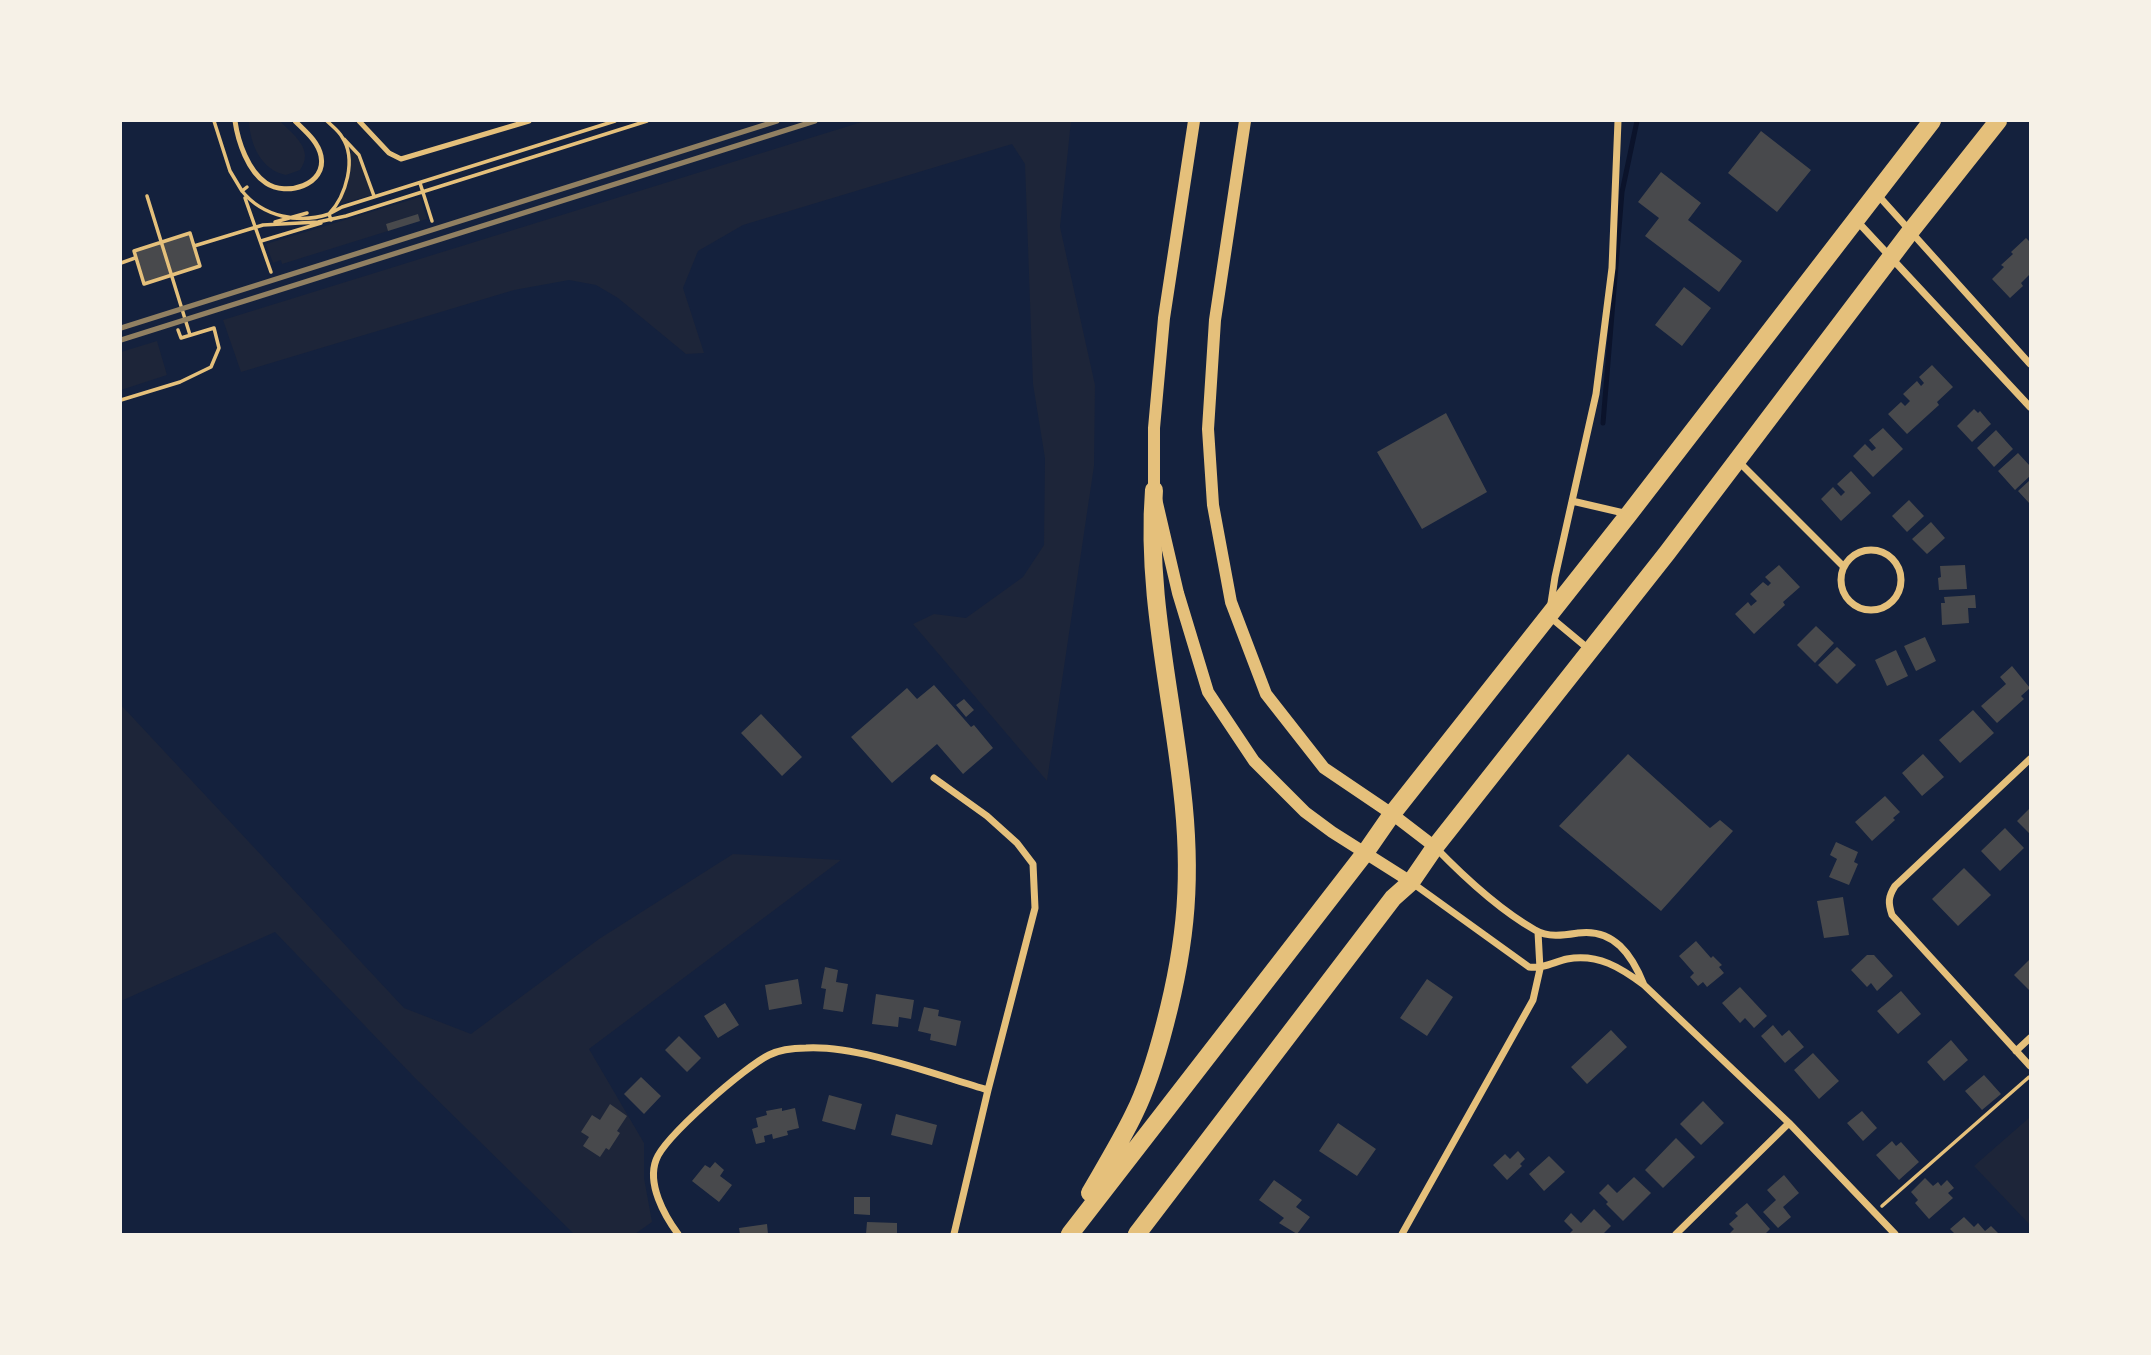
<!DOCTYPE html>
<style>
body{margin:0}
#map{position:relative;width:2151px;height:1355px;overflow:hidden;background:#14213d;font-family:"Source Sans 3",sans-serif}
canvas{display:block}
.frame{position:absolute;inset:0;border:122px solid #f6f1e7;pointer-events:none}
</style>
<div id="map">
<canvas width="2151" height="1355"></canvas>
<div class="frame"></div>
</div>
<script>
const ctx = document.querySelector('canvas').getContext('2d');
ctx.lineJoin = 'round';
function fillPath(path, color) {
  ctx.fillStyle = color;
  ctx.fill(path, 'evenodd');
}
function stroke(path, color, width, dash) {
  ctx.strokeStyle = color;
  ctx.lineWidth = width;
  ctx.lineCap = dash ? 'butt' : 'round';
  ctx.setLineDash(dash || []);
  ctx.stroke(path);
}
const green = new Path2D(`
 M249,121H280C293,135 315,149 300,170L286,175C261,170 250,144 249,121Z
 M865,121H1071L1060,227L1095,385L1094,466L1047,781L913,624L934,614L966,618L1023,577L1044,545L1045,458L1033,384L1025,164L1012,144L743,225L698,251L683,288L704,353L686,354L618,298L596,285L569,280L514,290L241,372L223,320Z
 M351,150L354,151L364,171L372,195L340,204L350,173Z
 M420,197L427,219L420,221L418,215L388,231L282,264L281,260L273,263L266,244Z
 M157,341L167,375L121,390V352Z
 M121,705L404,1008L471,1034L599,939L733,854L841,860L589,1049L644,1143V1178L652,1222L635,1234H574L414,1077L275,932L121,1001Z
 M2030,1117V1225L1974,1166Z`);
const stream = new Path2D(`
 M1603,423L1622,192L1637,121`);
const building = new Path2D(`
 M1761,131L1811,170L1777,212L1728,173Z
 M1661,172L1701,203L1688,220L1742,261L1719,292L1645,236L1659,218L1638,202Z
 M418,214L420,221L388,231L386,224Z
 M190,233L200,266L144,284L134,251Z
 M2026,238L2030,242V274L2021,283L2023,286L2010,298L1992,279L2004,267L2001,265L2013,254L2011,252Z
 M1684,287L1711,308L1682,346L1655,325Z
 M1932,365L1953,387L1937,402L1939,405L1907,434L1888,414L1901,402L1905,406L1910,401L1903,394L1917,381L1921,386L1924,383L1919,377Z
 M1974,409L1978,413L1980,411L1991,424L1972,442L1957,426Z
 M1446,413L1487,492L1422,529L1377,452Z
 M1883,428L1903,449L1873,477L1853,456L1865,444L1872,451L1876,448L1869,440Z
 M1996,430L2013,449L1994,467L1977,448Z
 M2018,453L2030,466V476L2015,490L1998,471Z
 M1851,471L1871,493L1841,521L1821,499L1833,487L1841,496L1845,492L1837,484Z
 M2030,480V504L2018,491Z
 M1909,500L1924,516L1907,532L1892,516Z
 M1931,522L1945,538L1927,554L1912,539Z
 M1779,565L1800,587L1783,602L1785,605L1754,634L1735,614L1748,602L1751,606L1757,601L1750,594L1763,582L1768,586L1771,583L1765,577Z
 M1965,565L1967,589L1939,590L1938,578L1941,577L1940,566Z
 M1975,595L1976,608H1968L1969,623L1942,625L1941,603H1945L1944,597Z
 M1816,626L1834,643L1815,663L1797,645Z
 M1925,637L1936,661L1916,671L1904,646Z
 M1837,647L1856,665L1837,684L1818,665Z
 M1896,650L1908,676L1887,686L1875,660Z
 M2012,666L2030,688L2021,696L2024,699L1997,723L1981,706L2006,684L2000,677Z
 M934,685L971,727L974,725L993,748L963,774L937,744L892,783L851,737L907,688L917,699Z
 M964,699L974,710L966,717L956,705Z
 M1973,710L1994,733L1960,763L1939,740Z
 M761,714L802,757L782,776L741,733Z
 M1628,754L1710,828L1720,820L1733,831L1661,911L1559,826Z
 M1923,754L1944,777L1922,796L1902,773Z
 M1885,796L1900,812L1893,818L1895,820L1872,841L1855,822Z
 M2030,808V834L2017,821Z
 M2005,828L2024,848L2000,871L1981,851Z
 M1836,842L1858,852L1854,862L1858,864L1849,885L1829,877L1837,859L1830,855Z
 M1964,868L1991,895L1958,926L1932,899Z
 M1843,897L1849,935L1824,938L1817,901Z
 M1696,941L1711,958L1713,956L1722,965L1719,967L1724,973L1707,987L1703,982L1698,986L1690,977L1694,973L1679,956Z
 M1867,955H1874L1893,976L1877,991L1871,983L1867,987L1851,970Z
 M2030,959V991L2014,975Z
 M825,967L838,970L836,982L848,984L843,1012L823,1009L826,989L821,988Z
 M798,979L802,1004L769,1010L765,985Z
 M1427,979L1453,997L1427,1036L1400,1018Z
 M1740,987L1767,1016L1754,1028L1745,1018L1740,1023L1722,1003Z
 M1901,991L1921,1014L1898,1034L1877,1011Z
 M876,994L914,1000L911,1019L899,1017L898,1027L872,1024Z
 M725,1003L739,1025L718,1038L704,1016Z
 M924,1007L939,1010L938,1016L961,1021L956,1046L930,1040L931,1034L918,1031Z
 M1773,1025L1782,1036L1789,1030L1804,1047L1785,1063L1761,1036Z
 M1611,1030L1627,1047L1587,1084L1571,1067Z
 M679,1036L701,1058L687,1072L665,1050Z
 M1951,1040L1968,1060L1944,1081L1927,1062Z
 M1813,1053L1839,1081L1819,1099L1794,1070Z
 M1984,1075L2001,1094L1982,1110L1965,1091Z
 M641,1077L661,1096L644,1114L624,1094Z
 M829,1095L862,1104L855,1130L822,1121Z
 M1703,1101L1724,1123L1701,1145L1680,1124Z
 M610,1104L627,1116L617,1131L620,1133L609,1150L606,1148L600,1157L583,1146L589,1137L581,1132L592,1115L600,1120Z
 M782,1108V1111L795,1108L799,1128L787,1131L788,1135L773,1139L772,1134L764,1136L765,1142L756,1144L752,1129L758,1127L756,1118L767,1115L766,1111Z
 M1862,1111L1877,1128L1863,1141L1847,1123Z
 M896,1114L937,1125L932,1145L891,1135Z
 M1338,1123L1376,1149L1357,1176L1319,1151Z
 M1676,1138L1695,1157L1663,1188L1645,1170Z
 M1892,1141L1896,1146L1901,1142L1919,1162L1899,1180L1876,1155Z
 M1518,1151L1525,1159L1520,1164L1522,1166L1507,1180L1493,1165L1505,1154L1510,1159Z
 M1549,1156L1565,1172L1544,1191L1529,1174Z
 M715,1162L724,1170L720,1176L732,1185L719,1202L692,1181L705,1165L710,1168Z
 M1784,1175L1799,1193L1783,1207L1791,1217L1778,1228L1763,1212L1776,1200L1767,1190Z
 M1634,1177L1651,1193L1623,1221L1606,1204L1608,1202L1599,1193L1608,1184L1617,1193Z
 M1925,1178L1933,1186L1938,1182L1941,1186L1947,1180L1954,1188L1948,1193L1953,1198L1929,1219L1915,1203L1918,1200L1911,1192Z
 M1274,1180L1302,1200L1296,1207L1310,1217L1297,1234L1279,1223L1284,1218L1259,1200Z
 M854,1197H870V1215L854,1214Z
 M1747,1203L1770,1229L1765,1234H1729L1734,1229L1729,1224L1738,1216L1735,1213Z
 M1594,1209L1611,1226L1603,1234H1569L1573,1230L1564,1221L1571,1213L1581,1223Z
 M1964,1217L1974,1227L1978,1223L1985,1231L1991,1226L1999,1234H1955L1950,1229Z
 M867,1222L897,1223V1234H866Z
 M767,1224L768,1234H740L739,1228Z`);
const path = new Path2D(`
 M214,121L230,171L242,191
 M344,139L359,155L374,196
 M420,183L432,221
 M247,187L242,191C263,217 299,224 329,214C346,196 357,159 342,137C339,131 332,126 327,121
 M147,196L190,335
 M245,198L271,272
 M331,220L329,214L342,207L615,121
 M275,222L307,213
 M190,233L200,266L144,284L134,251Z
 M261,241L321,223
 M194,246L263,225L318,222L346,216L647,121
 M121,263L135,258
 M121,400L180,382L211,367L219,348L214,328L181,338L178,330
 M1882,1206L2029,1077`);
const service = new Path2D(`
 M235,121C238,142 248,171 266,183C286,197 327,185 321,156C318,141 305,131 295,121
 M359,121L389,153L401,159L529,121`);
const minor = new Path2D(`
 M1876,193L2030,364
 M1856,220L2030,407
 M1738,461L1844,567
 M1572,501L1628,514
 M1841 580a30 30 0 1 1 60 0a30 30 0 1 1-60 0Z
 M1591,651L1549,616L1555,577L1596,394L1612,268L1618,121
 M2030,759L1895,886C1888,897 1888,903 1892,915L2030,1066
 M934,778L987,816L1017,843L1033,864L1035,908L988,1090L954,1234
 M1435,847C1465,878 1498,909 1535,930C1548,938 1565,935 1578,933C1614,928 1632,955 1644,985
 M1411,882L1529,967C1543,969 1554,962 1567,959C1598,953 1621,968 1644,985L1789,1123L1895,1234
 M2016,1051L2030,1038
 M678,1234C664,1215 647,1184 656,1160C664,1137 746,1066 769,1055C779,1050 795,1048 806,1048C858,1045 936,1075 988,1090
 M1402,1234L1533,1000L1540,969L1538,932
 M1676,1234L1789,1123`);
const tertiary = new Path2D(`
 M1194,121L1164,318L1154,428V490L1178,593L1208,692L1254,761L1305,812L1332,832L1411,882
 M1245,121L1215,320L1208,429L1213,505L1231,602L1266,694L1324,768L1392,814L1435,847`);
const primary = new Path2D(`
 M1090,1193C1105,1167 1121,1141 1134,1114C1148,1086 1157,1055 1165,1024C1187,940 1192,875 1182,789C1171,689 1146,591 1154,490
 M1070,1234L1365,853L1392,814L1629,514L1932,121
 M1137,1234L1393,898L1411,882L1435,847L1667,553L1910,232L1998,121`);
const rail = new Path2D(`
 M121,328L777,121
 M121,340L815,121`);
fillPath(green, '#1d2539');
stroke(stream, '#0b132b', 5);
fillPath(building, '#48494c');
stroke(path, '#e5c07b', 3.5);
stroke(service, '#e5c07b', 5);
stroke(minor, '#e5c07b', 7);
stroke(tertiary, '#e5c07b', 12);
stroke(primary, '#e5c07b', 18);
stroke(rail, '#918062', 5);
</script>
